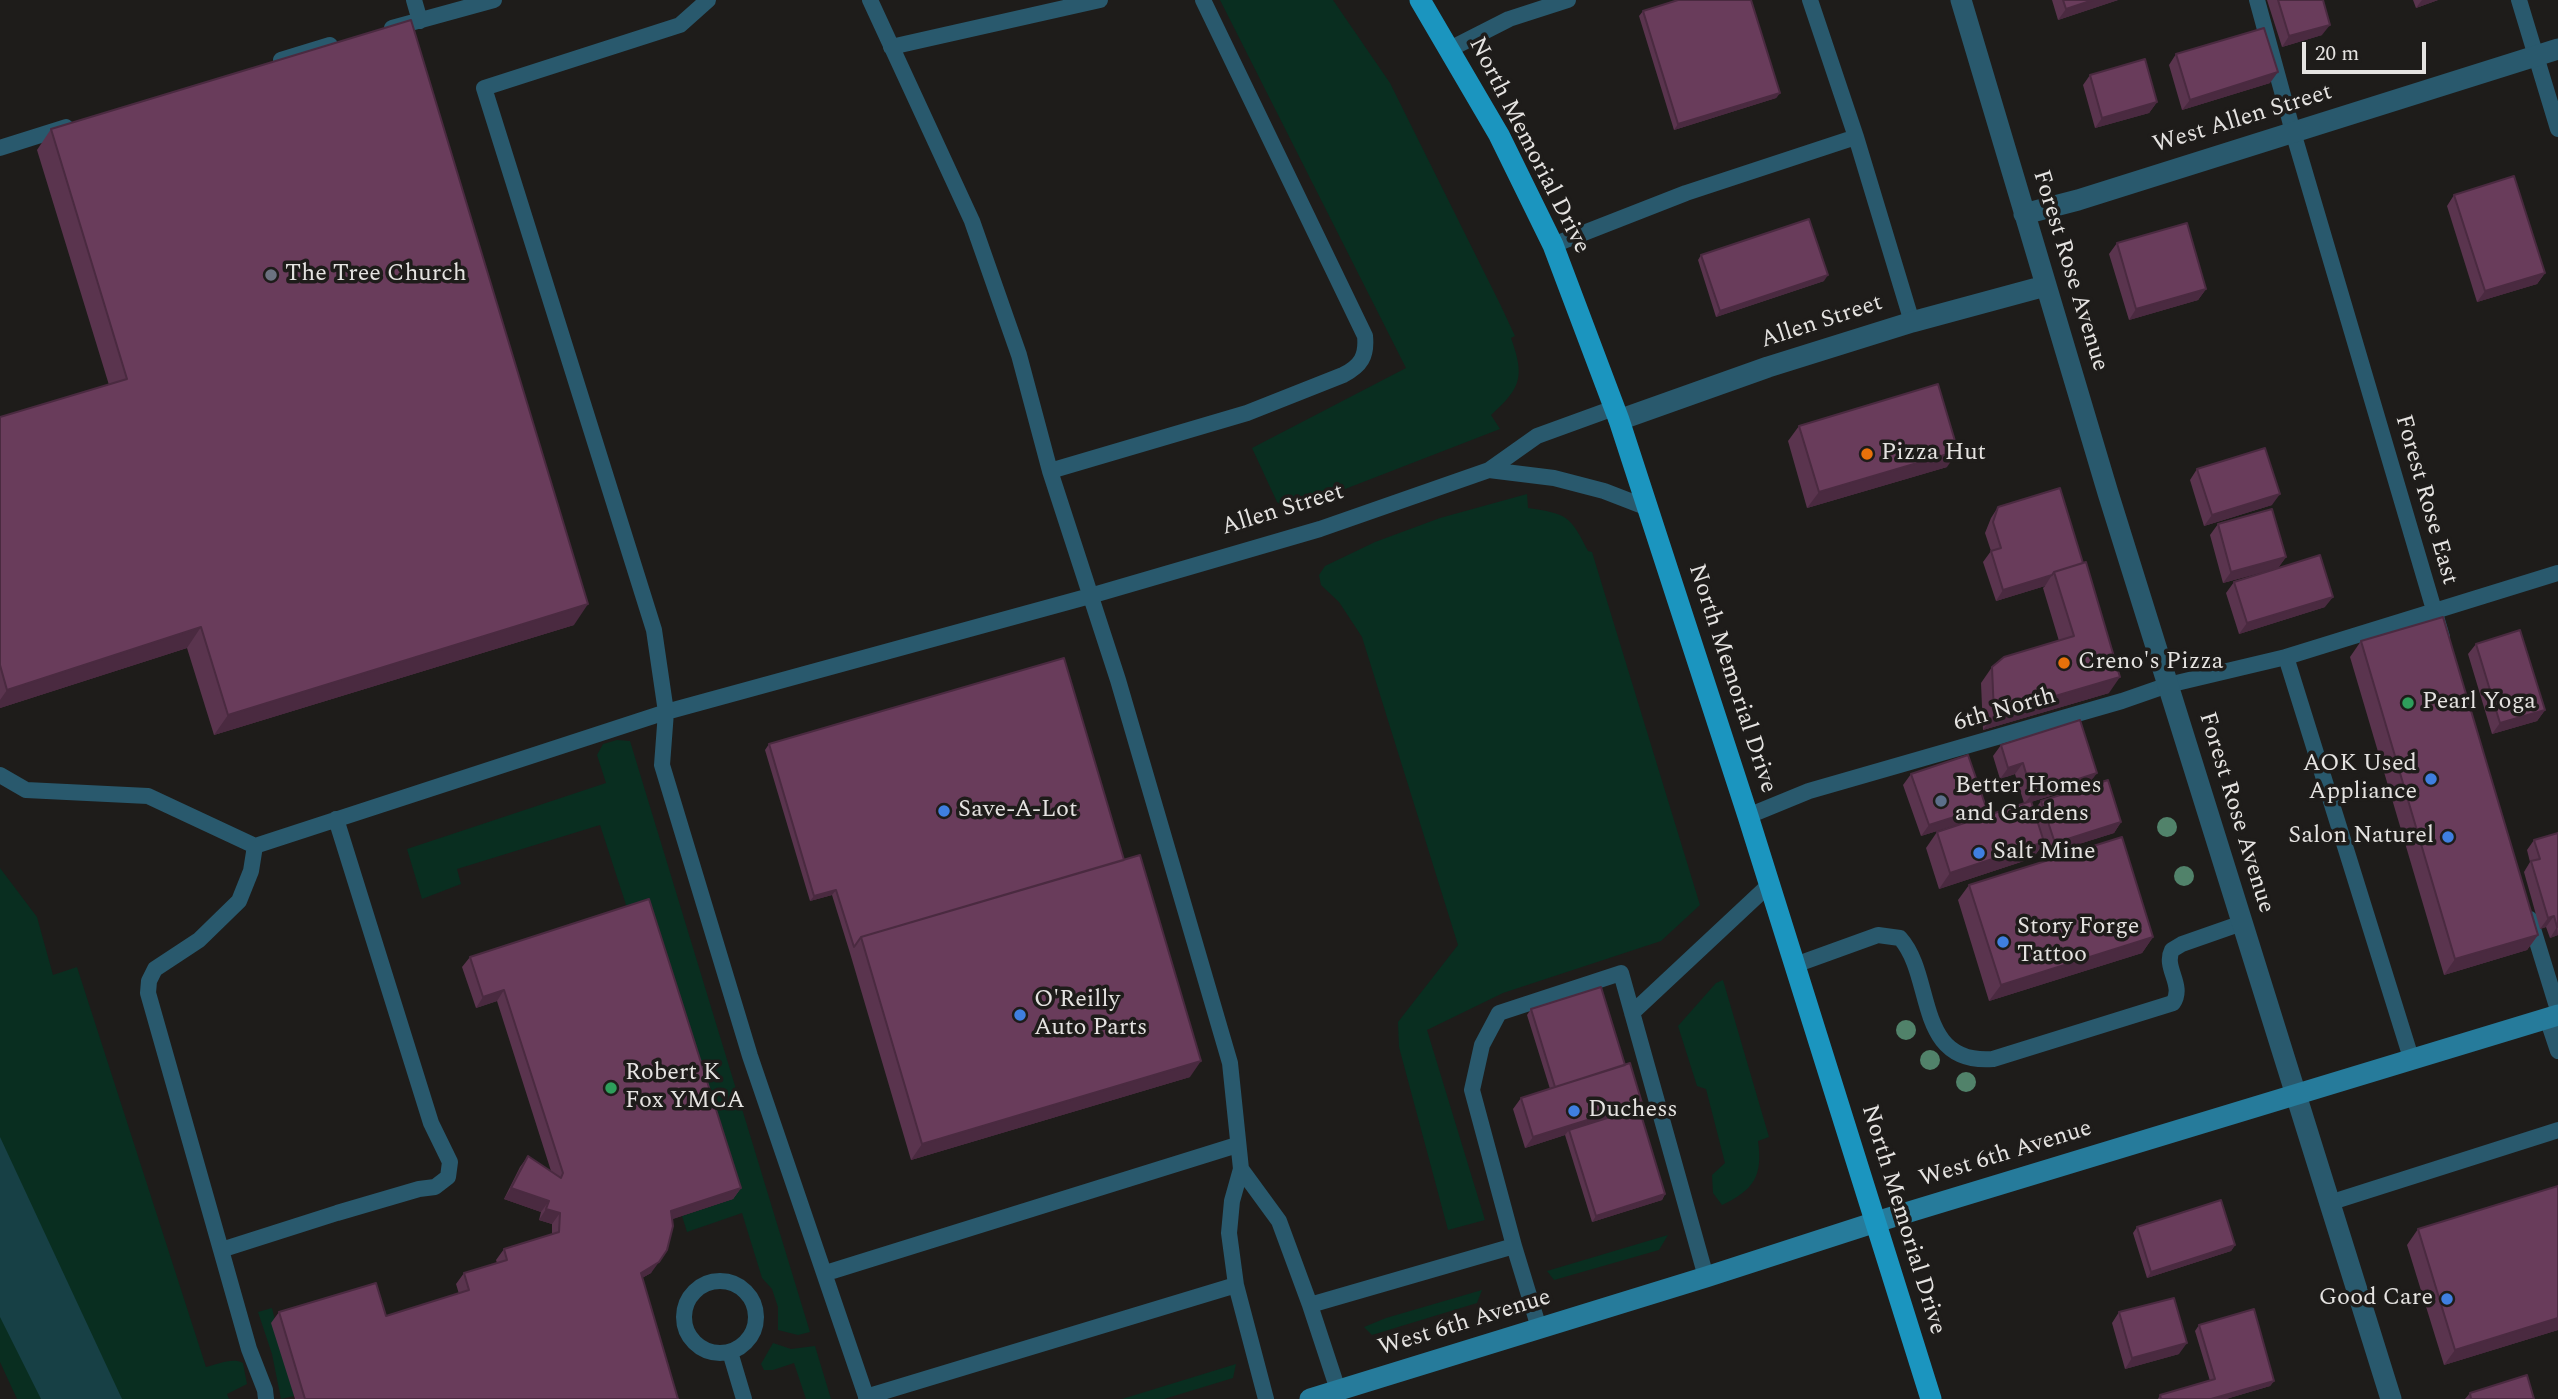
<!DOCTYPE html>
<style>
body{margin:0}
#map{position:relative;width:2558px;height:1399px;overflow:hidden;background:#1e1c1a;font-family:Spectral,serif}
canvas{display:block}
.scale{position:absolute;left:2302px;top:42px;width:124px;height:32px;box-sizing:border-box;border:4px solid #e5e3e1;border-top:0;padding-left:9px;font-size:21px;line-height:24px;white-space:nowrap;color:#e5e3e1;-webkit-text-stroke:5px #1e1c1a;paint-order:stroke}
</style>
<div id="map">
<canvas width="2558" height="1399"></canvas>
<div class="scale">20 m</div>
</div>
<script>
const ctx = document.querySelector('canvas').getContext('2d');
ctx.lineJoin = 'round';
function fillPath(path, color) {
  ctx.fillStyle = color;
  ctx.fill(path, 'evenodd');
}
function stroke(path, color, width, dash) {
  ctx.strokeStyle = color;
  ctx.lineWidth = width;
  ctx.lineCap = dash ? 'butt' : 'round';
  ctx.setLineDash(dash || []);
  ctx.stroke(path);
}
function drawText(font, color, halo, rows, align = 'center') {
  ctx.font = font + ' Spectral,serif';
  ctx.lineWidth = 7;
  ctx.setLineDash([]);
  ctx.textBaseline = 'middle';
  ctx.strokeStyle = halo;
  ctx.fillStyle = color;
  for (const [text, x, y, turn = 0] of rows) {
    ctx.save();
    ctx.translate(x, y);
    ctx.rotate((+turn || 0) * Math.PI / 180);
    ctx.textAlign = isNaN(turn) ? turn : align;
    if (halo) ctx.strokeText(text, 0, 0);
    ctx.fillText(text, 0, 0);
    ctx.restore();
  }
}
const green = new Path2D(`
 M1220,0H1333L1390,83L1501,306L1515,336L1511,338C1525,377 1521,388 1491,415L1500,429L1296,508H1286L1277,502L1252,448L1406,368Z
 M1527,494L1528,508C1567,514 1570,515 1588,551L1592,552L1700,905L1661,941L1503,993L1427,1030L1485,1220L1448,1230L1399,1047L1398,1022L1458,945L1362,637L1339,602L1321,585L1319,575L1325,566L1375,542L1440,518Z
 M617,740L630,741L810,1332L798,1335L778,1330V1307L772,1289L762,1278L742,1213L687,1232L682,1216L733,1199L629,914L600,825L457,869L461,884L422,899L407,849L606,783L597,755L603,744Z
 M0,868L37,917L53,975L77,967L206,1367C217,1365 232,1357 243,1363L247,1384L227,1394L229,1399H17L0,1362Z
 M1723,980L1769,1137L1758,1141C1763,1176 1754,1190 1722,1205L1713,1193L1712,1175L1725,1163L1706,1089L1697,1086L1678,1026L1716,983Z
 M1668,1235L1659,1250L1554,1280L1547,1271Z
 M1482,1290L1477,1303L1372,1335L1364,1327L1386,1318Z
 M272,1308L294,1396L281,1399L272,1354L258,1312Z
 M773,1343L791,1349L815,1346L831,1399H806L794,1363L773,1370H764L761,1364Z
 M1236,1364L1233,1378L1164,1399H1122Z`);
const water = new Path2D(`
 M0,1137L122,1399H41L0,1317Z`);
const lane = new Path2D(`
 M414,0L420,21
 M708,0L680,25L484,88L654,630L666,712L1090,596L1320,529L1489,470L1537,436L1614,408
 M870,0L972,221L1019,355L1050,471L1118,680L1230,1063L1241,1169L1232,1201L1229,1233L1236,1285L1266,1399
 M1810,0L1856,137L1912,322
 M2257,0L2293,132L2442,637
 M2519,0L2558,129
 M392,28L494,0
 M891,47L1100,0
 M1450,49L1509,19L1568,0
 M281,60L330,45
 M0,148L66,127
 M1553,245L1686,193L1856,137
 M1489,470L1554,478L1604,491L1648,508
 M1050,471L1247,413L1343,375C1361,366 1367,356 1365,336L1203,0
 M2286,657L2412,1061
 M0,775L26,790L148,796L255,846
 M1748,816L1809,791L2122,701L2168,685L2286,657L2558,573
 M336,819L431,1123L450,1162L448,1177L435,1187L419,1189L337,1213L221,1250L148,993L149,981L155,969L199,940L239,901L251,871L255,846L666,712L662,765L750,1056L867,1399
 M2530,919L2558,1010
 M1795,965L1878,935L1900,938C1935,977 1914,1065 1993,1059L2173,1003C2185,985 2163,968 2172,950L2182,944L2242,923
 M1632,1013L1770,884
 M2547,1018L2558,1051
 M1241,1169L1279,1221L1310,1305L1338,1390
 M2329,1203L2558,1130
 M1514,1246L1472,1090L1482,1045L1499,1013L1621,973L1706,1277
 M221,1250L249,1349L265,1390L266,1399
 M826,1273L1237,1145
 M684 1317a36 36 0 1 1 72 0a36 36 0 1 1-72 0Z
 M1310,1305L1514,1246L1539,1328
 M730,1352L744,1399
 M866,1397L1236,1285`);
const street = new Path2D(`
 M1961,0L2108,493L2391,1399
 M2024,214L2078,200L2558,49
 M1619,420L1768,367L1912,322L2045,286`);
const secondary = new Path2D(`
 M1310,1399L1706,1277L1876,1222L2558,1015`);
const primary = new Path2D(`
 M1420,0L1499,135L1553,245L1619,420L1748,816L1931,1399`);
const trees = [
 [2167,827],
 [2184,876],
 [1906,1030],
 [1930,1060],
 [1966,1082]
];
const wall = new Path2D(`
 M2052,0H2118L2058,20Z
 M2267,0H2323L2322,35L2282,47Z
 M2413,0H2438L2416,8Z
 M1643,11L1780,93L1776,98L1674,130L1639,16Z
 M2176,54L2270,83L2182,110L2169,65Z
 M2090,75L2157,102L2149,113L2095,128L2083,85Z
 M51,129L574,625L214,735L187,648L0,708V417L109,385L37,150Z
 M2454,195L2545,273L2537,284L2477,302L2447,206Z
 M2117,243L2206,289L2198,300L2129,320L2109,254Z
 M1701,255L1824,281L1716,317L1698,260Z
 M1799,426L1947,467L1807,508L1788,441Z
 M2197,469L2272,505L2204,526L2190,480Z
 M2060,488L2109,693L1983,730L1981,683L1992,667L2059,641L2043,588L2045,586L1996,601L1983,562L1991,551L1985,533L1991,518L1998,507Z
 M2218,524L2286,557L2278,568L2223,583L2210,535Z
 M2234,582L2325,607L2239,634L2226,593Z
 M2361,641L2538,935L2527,950L2444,975L2350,657Z
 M2476,644L2545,710L2537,721L2492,734L2468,654Z
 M769,744L1124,860L1190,1077L911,1160L850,953L832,895L810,901L765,750Z
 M2001,745L2089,784L2031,802L2034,811L2041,801L2121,822L2114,833L2047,854L2044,843L2033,858L1939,889L1926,848L1937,832L2024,803L2015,774L2000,779L1993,756Z
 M1911,774L1986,807L1978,818L1921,836L1903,785Z
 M2558,833V935L2550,938L2546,927L2540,929L2524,872L2530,862L2527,850L2534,840Z
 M1969,885L2153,937L2142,953L1989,1001L1958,900Z
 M470,957L741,1188L733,1199L672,1219L651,1273L642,1278L678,1399H295L271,1323L279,1312L386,1316L459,1294L456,1284L464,1273L497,1263L496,1260L504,1249L552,1234V1224L539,1220L541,1212L504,1199L520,1167L528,1156L551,1171L497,1001L476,1008L462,967Z
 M1531,1009L1639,1108L1665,1194L1662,1200L1592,1222L1565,1135L1525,1148L1513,1109L1521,1098L1550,1089L1527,1015Z
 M2558,1186V1330L2444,1365L2407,1245L2418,1229Z
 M2137,1227L2235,1245L2231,1251L2147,1278L2133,1233Z
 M2119,1312L2179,1354L2125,1369L2112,1323Z
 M2199,1325L2274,1381L2270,1386L2226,1399H2158L2160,1395L2210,1381L2195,1331Z
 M2470,1393L2534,1399H2465Z`);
const shadedWall = new Path2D(`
 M2093,0H2118L2058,20L2066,9Z
 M2422,0H2438L2416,8Z
 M2330,25L2322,35L2282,47L2289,36Z
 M2278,72L2270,83L2182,110L2190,100Z
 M1780,93L1776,98L1674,130L1678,124Z
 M2157,102L2149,113L2095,128L2102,118Z
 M2545,273L2537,284L2477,302L2485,291Z
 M1828,275L1824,281L1716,317L1720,311Z
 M2206,289L2198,300L2129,320L2136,309Z
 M1958,451L1947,467L1807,508L1819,492Z
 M2280,494L2272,505L2204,526L2212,515Z
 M2286,557L2278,568L2223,583L2231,572Z
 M2052,575L2045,586L1996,601L2003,590Z
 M2333,597L2325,607L2239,634L2247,623Z
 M588,604L574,625L214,735L228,715Z
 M201,627L187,648L0,708V700L7,690Z
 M2120,677L2109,693L1983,730L1994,714Z
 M2545,710L2537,721L2492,734L2500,723Z
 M2023,763L2015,774L2000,779L2008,768Z
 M2097,773L2089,784L2024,804L2032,794Z
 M1986,807L1978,818L1921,836L1929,825Z
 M2121,822L2114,833L2047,854L2055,843Z
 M2044,842L2033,858L1939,889L1950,873Z
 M836,890L832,895L810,901L814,896Z
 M2554,916L2546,927L2540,929L2548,918Z
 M2557,927L2558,935L2550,938Z
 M2538,935L2527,950L2444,975L2455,959Z
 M2153,937L2142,953L1989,1001L2001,985Z
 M504,990L497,1001L476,1008L483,997Z
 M1201,1061L1190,1077L911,1160L922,1144Z
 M1642,1103L1635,1113L1569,1130L1565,1135L1525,1148L1533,1137Z
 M511,1188L549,1201L541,1212L504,1199Z
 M741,1188L733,1199L664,1222L671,1211Z
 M1665,1194L1662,1200L1592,1222L1596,1216Z
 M546,1209L560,1213L552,1224L539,1220Z
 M2235,1245L2231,1251L2147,1278L2151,1272Z
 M659,1262L651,1273L633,1283L641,1273Z
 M2558,1318V1330L2444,1365L2455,1350Z
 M2187,1343L2179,1354L2125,1369L2132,1358Z
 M2274,1381L2270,1386L2226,1399H2211Z`);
const building = new Path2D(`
 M1678,0H1751L1780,93L1678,124L1643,11Z
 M2063,0H2093L2066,9Z
 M2278,0H2323L2330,25L2289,36Z
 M411,20L588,604L228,715L201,627L7,690L0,665V417L127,379L51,129Z
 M2264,28L2278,72L2190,100L2176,54Z
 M2145,59L2157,102L2102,118L2090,75Z
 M2514,176L2545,273L2485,291L2454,195Z
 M1809,219L1828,275L1720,311L1701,255Z
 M2187,223L2206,289L2136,309L2117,243Z
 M1938,384L1958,451L1819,492L1799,426Z
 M2265,448L2280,494L2212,515L2197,469Z
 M2060,488L2083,563L2054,572L2052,575L2003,590L1991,551L2001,548L1993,522L1998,507Z
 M2272,509L2286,557L2231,572L2218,524Z
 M2320,555L2333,597L2247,623L2234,582Z
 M2086,562L2120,677L1994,714L1992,667L2004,657L2074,636L2054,572Z
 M2443,617L2538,935L2455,959L2361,641Z
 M2520,630L2545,710L2500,723L2476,644Z
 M1064,658L1124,860L861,937L854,947L836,890L814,896L769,744Z
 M2080,720L2097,773L2032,794L2023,763L2008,768L2001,745Z
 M1968,755L1986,807L1929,825L1911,774Z
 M2108,780L2121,822L2055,843L2041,801Z
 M2031,801L2044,842L1950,873L1937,832Z
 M2558,833V927H2557L2554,916L2548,918L2531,861L2540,859L2534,840Z
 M2122,837L2153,937L2001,985L1969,885Z
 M1140,855L1201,1061L922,1144L861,937Z
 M649,899L741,1188L671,1211L673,1226L667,1250L659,1262L641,1273L678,1399H305L279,1312L376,1283L386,1316L469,1290L464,1273L507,1260L504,1249L559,1232L560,1213L546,1209L549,1201L511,1188L528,1156L561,1178L563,1173L504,990L483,997L470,957Z
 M1601,987L1625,1065L1555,1087L1531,1009Z
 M1630,1063L1642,1103L1533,1137L1521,1098Z
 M1639,1108L1665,1194L1596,1216L1569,1130Z
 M2558,1186V1318L2455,1350L2418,1229Z
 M2221,1200L2235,1245L2151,1272L2137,1227Z
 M2174,1298L2187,1343L2132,1358L2119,1312Z
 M2254,1309L2274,1381L2211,1399H2161L2160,1395L2215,1379L2199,1325Z
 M2527,1375L2534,1399H2471L2470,1393Z`);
const markers = [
 [271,275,7,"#6b7280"],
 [1867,454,7,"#e8710a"],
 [2064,663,7,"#e8710a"],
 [2408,703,7,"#2e9e5b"],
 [2431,779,7,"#3f7fe0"],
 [1941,801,7,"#5c6f8a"],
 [944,811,7,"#3f7fe0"],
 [2448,837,7,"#3f7fe0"],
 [1979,853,7,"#3f7fe0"],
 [2003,942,7,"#3f7fe0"],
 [1020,1015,7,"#3f7fe0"],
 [611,1088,7,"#2e9e5b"],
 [1574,1111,7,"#3f7fe0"],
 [2447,1299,7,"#3f7fe0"]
];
const streetNames = [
 ["West Allen Street",2243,120,-17],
 ["North Memorial Drive",1528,146,63],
 ["Forest Rose Avenue",2069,271,73],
 ["Allen Street",1822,323,-18],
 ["Forest Rose East",2425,500,74],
 ["Allen Street",1283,511,-17],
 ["North Memorial Drive",1731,679,72],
 ["6th North",2005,711,-16],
 ["Forest Rose Avenue",2235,813,73],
 ["West 6th Avenue",2006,1155,-17],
 ["North Memorial Drive",1902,1220,73],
 ["West 6th Avenue",1465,1324,-17]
];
const poiNames = [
 ["The Tree Church",285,275],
 ["Pizza Hut",1881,454],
 ["Creno's Pizza",2078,663],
 ["Pearl Yoga",2422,703],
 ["AOK Used",2417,765,"right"],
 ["Appliance",2417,793,"right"],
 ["Better Homes",1955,787],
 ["and Gardens",1955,815],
 ["Save-A-Lot",958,811],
 ["Salon Naturel",2434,837,"right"],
 ["Salt Mine",1993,853],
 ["Story Forge",2017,928],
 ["Tattoo",2017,956],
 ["O'Reilly",1034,1001],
 ["Auto Parts",1034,1029],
 ["Robert K",625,1074],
 ["Fox YMCA",625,1102],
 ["Duchess",1588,1111],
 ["Good Care",2433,1299,"right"]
];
fillPath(green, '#092e20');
fillPath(water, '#174045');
stroke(lane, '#29596d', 16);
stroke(street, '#29596d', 21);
stroke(secondary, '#267b9b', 21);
stroke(primary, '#1b95bf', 21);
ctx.fillStyle = '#51826a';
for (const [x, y] of trees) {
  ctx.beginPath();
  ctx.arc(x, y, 10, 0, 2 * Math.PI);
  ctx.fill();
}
fillPath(wall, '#5a344e');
fillPath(shadedWall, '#4a2a40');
fillPath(building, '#693c5b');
stroke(building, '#4a2a40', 2);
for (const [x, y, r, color] of markers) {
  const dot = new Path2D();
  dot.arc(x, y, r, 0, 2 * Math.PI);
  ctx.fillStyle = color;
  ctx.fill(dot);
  stroke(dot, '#1e1c1a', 2.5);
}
drawText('24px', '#e5e3e1', '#1e1c1a', streetNames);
drawText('24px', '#e5e3e1', '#1e1c1a', poiNames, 'left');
</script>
